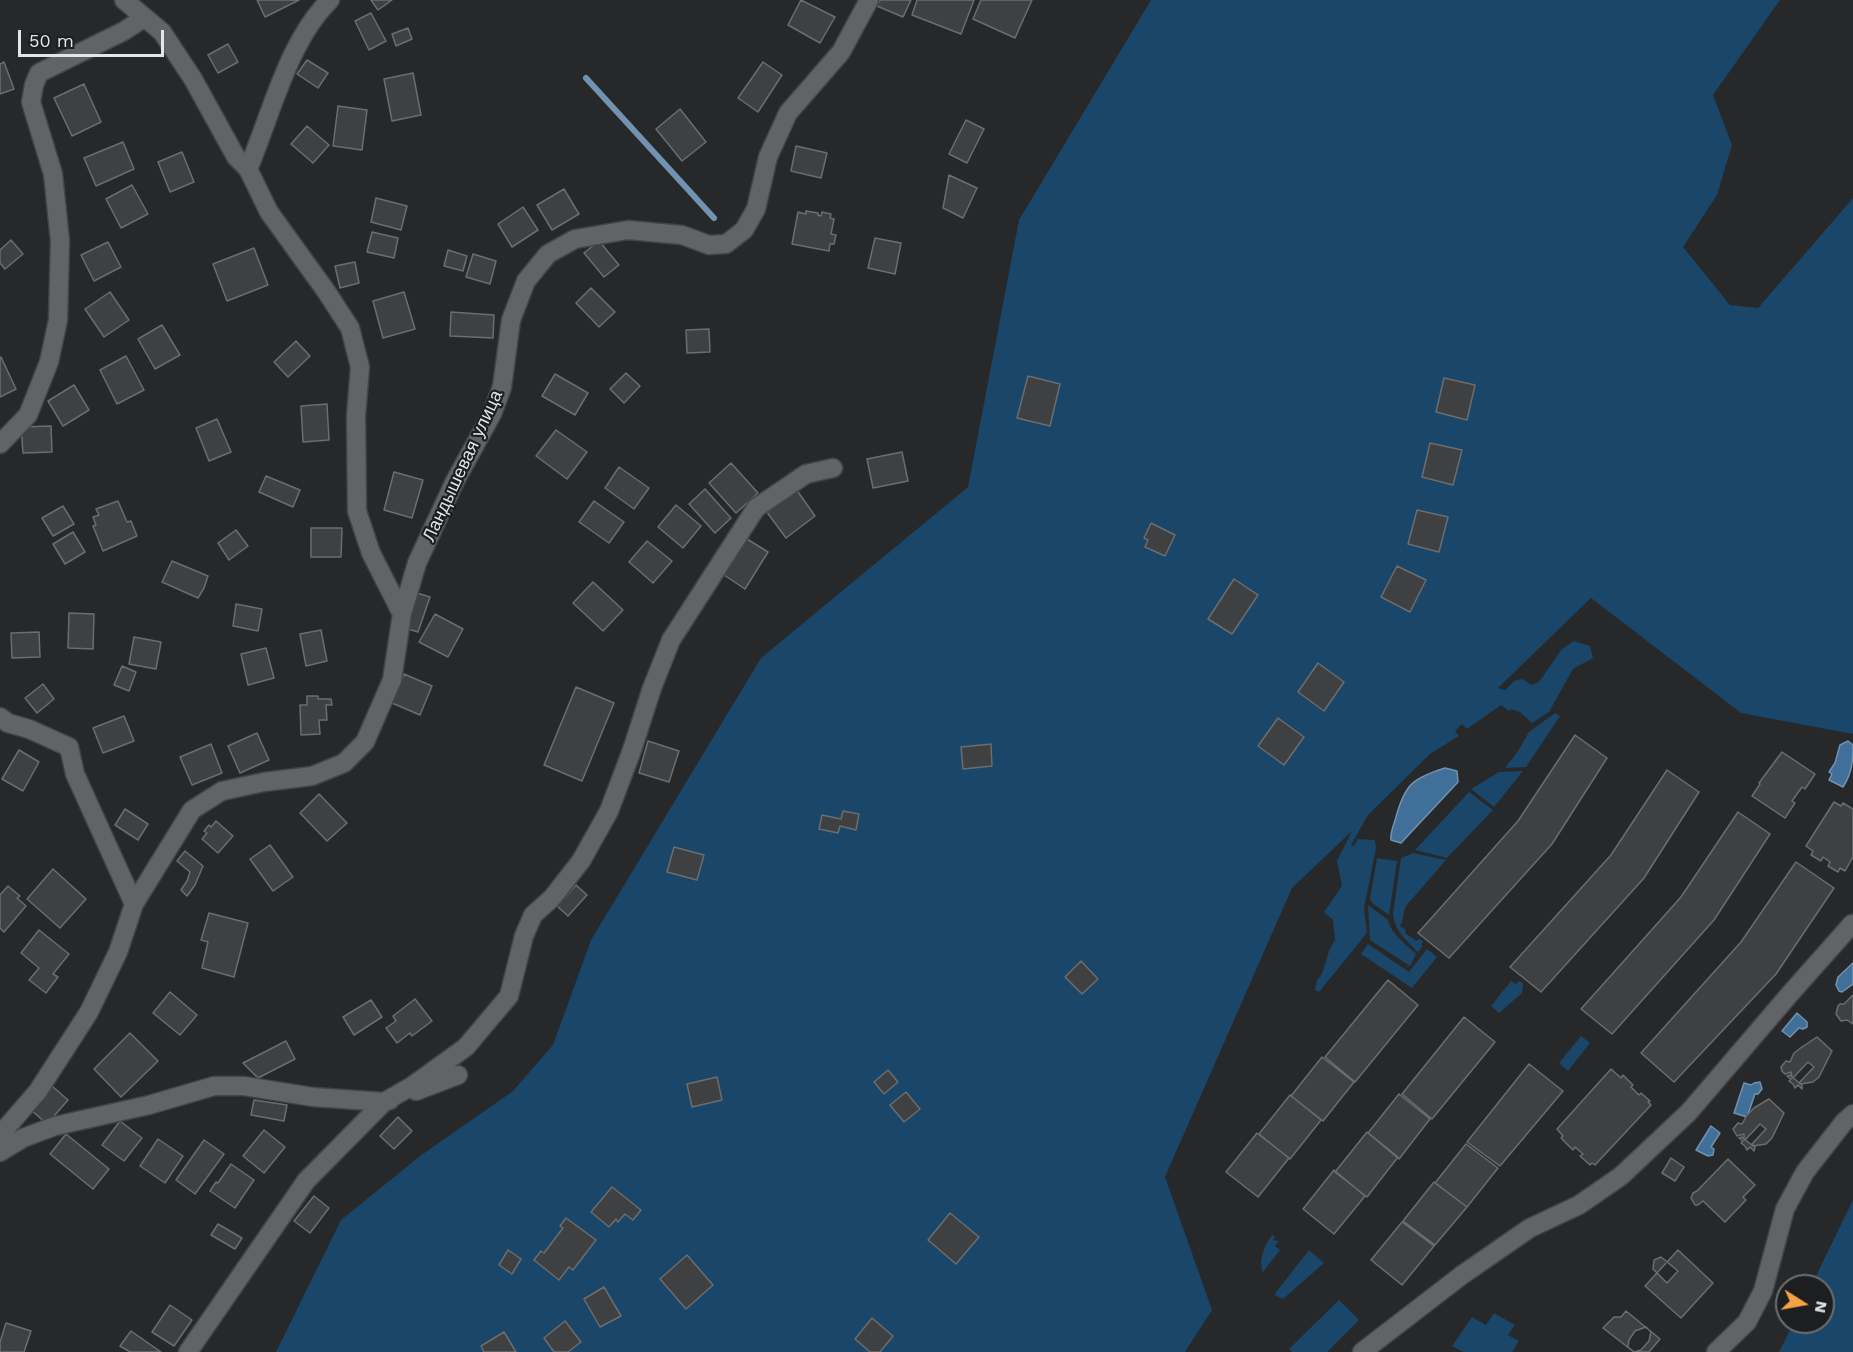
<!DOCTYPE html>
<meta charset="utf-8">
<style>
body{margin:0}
#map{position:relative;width:1853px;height:1352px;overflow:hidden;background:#26282a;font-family:"Work Sans",sans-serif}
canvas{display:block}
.north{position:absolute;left:1775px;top:1274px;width:60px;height:60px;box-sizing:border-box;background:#1c1e20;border:2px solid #6c6e70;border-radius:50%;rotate:101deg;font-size:16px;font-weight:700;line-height:24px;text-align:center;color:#e4e5e7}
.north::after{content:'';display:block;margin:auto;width:21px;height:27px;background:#f4a344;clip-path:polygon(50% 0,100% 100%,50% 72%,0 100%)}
.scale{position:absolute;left:18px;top:30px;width:146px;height:27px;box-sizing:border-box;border:3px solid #e4e5e7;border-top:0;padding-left:8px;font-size:18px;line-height:21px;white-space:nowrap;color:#e4e5e7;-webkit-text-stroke:4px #1c1e20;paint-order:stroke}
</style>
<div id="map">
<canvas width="1853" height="1352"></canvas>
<div class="north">N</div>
<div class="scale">50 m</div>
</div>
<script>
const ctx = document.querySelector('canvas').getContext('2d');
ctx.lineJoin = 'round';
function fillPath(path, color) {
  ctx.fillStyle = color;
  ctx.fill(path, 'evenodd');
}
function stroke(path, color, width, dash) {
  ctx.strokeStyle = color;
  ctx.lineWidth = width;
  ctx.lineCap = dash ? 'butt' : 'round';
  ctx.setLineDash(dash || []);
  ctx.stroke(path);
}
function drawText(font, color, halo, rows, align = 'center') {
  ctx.font = font + ' "Work Sans",sans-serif';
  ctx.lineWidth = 4.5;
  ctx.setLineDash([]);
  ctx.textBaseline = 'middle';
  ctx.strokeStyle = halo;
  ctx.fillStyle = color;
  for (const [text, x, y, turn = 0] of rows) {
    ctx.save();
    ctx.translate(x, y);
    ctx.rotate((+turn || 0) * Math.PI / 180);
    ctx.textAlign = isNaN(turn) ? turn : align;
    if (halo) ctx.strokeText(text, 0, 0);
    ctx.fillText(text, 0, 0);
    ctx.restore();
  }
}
const green = new Path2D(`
 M1151,0H1780L1713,95L1732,145L1717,195L1683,247L1730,305L1758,308L1853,198V734L1741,713L1591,598L1498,688L1505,690L1514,681L1523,679L1531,685L1539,682L1562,649L1574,641L1590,646L1593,658L1573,669L1549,712L1532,723L1520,712L1511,709L1509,711L1501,705L1467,729L1462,724L1455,731L1459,736L1430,754L1368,815L1351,845L1354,846L1358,839L1375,840L1376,848L1364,908L1367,933L1319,992L1315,990L1317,980L1322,974L1329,951L1335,940L1333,920L1324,912L1342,886L1337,861L1352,831L1292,888L1165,1177L1212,1310L1185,1352H276L341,1220L420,1156L513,1091L553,1045L591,940L761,658L968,487L1019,220Z
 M1555,713L1560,716L1526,767L1505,768L1518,751L1529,732Z
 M1523,771L1494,807L1471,789L1499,772Z
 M1469,792L1493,810L1447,858L1415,850Z
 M1413,853L1446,860L1406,906C1403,913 1404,919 1400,926L1406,930L1405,933L1416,941L1419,939L1423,941L1421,945L1423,946L1418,952C1407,941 1394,930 1393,914L1401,858Z
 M1377,858L1397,861L1389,915L1372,903L1370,898Z
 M1368,905L1388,920C1391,934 1406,944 1416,954L1410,966L1370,940Z
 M1368,944L1409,972L1427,949L1437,957L1412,988L1361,954Z
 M1511,981L1516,984L1519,981L1523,983L1522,993L1499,1013L1491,1006Z
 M1581,1036L1590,1043L1568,1071L1559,1063Z
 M1853,1200V1352H1779L1794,1322H1823V1286H1811Z
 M1272,1235L1275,1237L1273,1240L1279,1241L1275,1246L1280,1250L1263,1272C1258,1261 1265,1244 1272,1235Z
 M1309,1250L1324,1263L1283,1299L1274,1295Z
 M1339,1300L1359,1320L1327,1352H1292L1289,1349Z
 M1494,1313L1515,1325L1508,1335L1519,1341L1512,1352H1463L1452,1346L1472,1317L1486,1325Z`);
const water = new Path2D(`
 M1848,741L1853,745C1853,761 1852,773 1843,787L1829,780L1832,774L1829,772L1835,763L1840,745Z
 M1445,768L1457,771L1458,782L1401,843L1391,840C1390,832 1394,825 1396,817C1405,784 1413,778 1445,768Z
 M1853,963V984L1842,992L1839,991L1836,985L1838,977Z
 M1797,1013L1807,1022V1027L1803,1029L1799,1028L1790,1037L1782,1031Z
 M1760,1082L1762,1089L1758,1094H1755L1747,1117L1734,1113L1744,1083L1751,1085L1754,1083Z
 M1711,1126L1720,1133L1711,1147L1714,1149L1713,1155L1708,1156L1696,1150Z`);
const stream = new Path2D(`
 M586,78L714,218`);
const building = new Path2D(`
 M257,0H299L265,17Z
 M371,0H392L378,10Z
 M801,0L835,17L820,43L788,25Z
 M880,0H911L903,17L877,6Z
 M917,0H974L961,34L912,15Z
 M981,0H1032L1015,38L973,19Z
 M371,13L386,41L369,50L355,21Z
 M408,28L412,39L396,46L392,34Z
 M228,44L238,62L218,73L208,55Z
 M307,60L328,73L318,88L297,74Z
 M4,62L14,89L0,94V64Z
 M763,62L782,75L758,112L738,98Z
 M413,73L421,115L392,121L384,79Z
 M84,84L101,122L72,136L54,98Z
 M338,106L367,110L362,150L333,146Z
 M680,109L706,142L682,161L656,129Z
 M966,120L984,129L967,163L949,154Z
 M307,126L329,145L313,163L291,144Z
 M123,142L134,169L96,186L84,158Z
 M796,146L827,153L821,178L791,171Z
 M182,152L194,182L170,192L158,162Z
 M949,175L977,188L963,218L943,208Z
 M132,185L148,214L121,228L106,199Z
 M564,189L579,214L552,230L537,205Z
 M376,198L407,206L401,230L371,222Z
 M523,207L538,230L512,247L498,224Z
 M806,211L818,213V215L821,216L822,212L831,214L830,218L834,219L831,234L836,235L834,244H830L829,251L792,244L798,212L806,214Z
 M372,232L398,238L394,258L367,252Z
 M875,238L901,243L895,274L868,268Z
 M11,240L23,254L5,269L0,263V250Z
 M599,241L619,265L604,277L584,253Z
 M108,242L121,267L94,281L81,255Z
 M254,248L268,285L227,301L213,264Z
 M448,250L467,256L463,271L444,266Z
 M473,254L496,261L490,284L466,277Z
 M355,262L359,283L340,288L335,266Z
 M591,288L615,312L599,327L576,303Z
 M110,292L129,320L104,337L85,309Z
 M404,292L415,329L383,338L373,301Z
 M451,312L494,315L493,338L450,336Z
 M162,325L180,355L155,369L138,339Z
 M709,329L710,352L687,353L686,330Z
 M296,341L310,356L288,377L274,362Z
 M126,356L144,390L117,404L100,370Z
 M1,357L16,389L0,397V358Z
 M626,373L640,386L624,403L610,389Z
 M555,374L588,393L575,415L542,396Z
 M1028,376L1060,384L1050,426L1017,418Z
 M1444,378L1475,385L1467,420L1436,412Z
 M74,385L89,410L63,426L48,401Z
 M327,404L329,440L303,442L301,406Z
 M217,419L231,452L209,461L196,428Z
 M51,426L52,452L23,453L21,427Z
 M556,430L587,452L567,479L536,456Z
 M1430,443L1462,450L1453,485L1422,477Z
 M902,452L908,481L873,488L867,459Z
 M731,463L758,493L736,513L709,483Z
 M619,467L649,488L634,509L605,488Z
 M394,472L423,480L412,518L384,510Z
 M266,476L300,490L293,507L259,492Z
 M705,489L731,518L715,533L689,504Z
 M796,489L815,516L786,538L766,511Z
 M118,501L127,522L131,521L137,536L103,551L93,526L96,525L93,517L99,515L96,509Z
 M594,501L624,522L609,543L579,522Z
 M676,505L701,526L683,548L658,527Z
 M63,506L74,524L53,536L42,518Z
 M1417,510L1448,517L1439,552L1408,544Z
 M1151,523L1175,535L1165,556L1145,547L1148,540L1144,538Z
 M311,528H342L341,557H311Z
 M236,530L248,546L229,560L218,543Z
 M73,532L85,552L65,564L53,544Z
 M747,539L768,552L745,589L724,575Z
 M647,541L672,561L653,583L629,562Z
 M172,561L208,576L204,588L198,598L162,582Z
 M1397,566L1426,580L1410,612L1381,597Z
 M1234,579L1258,595L1232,634L1208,619Z
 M593,582L623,610L603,631L573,603Z
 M417,593L430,597L418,632L405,628Z
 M236,604L262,609L258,631L233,626Z
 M69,613L94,614L93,649L68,648Z
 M435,614L463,629L448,657L419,642Z
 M321,630L327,661L306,666L300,634Z
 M39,632L40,657L12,658L11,633Z
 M134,637L161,642L156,669L129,664Z
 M266,648L274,678L248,685L241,654Z
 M1318,663L1344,682L1324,711L1298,692Z
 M122,666L136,672L129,691L114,685Z
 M404,674L432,686L420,715L392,703Z
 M43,684L54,699L37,713L25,698Z
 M576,687L614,703L582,781L544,765Z
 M307,696H318V699H331L332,705H326L327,720H319L320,734L301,735L300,705H307Z
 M124,716L134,741L103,753L93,728Z
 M1278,718L1304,737L1284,765L1258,746Z
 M257,733L269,760L240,773L228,746Z
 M1575,735L1607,758L1552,844L1449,958L1418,933L1518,821Z
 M648,741L679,751L669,782L639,773Z
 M211,744L222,773L192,785L180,757Z
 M991,744L992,766L963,769L961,747Z
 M19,750L39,762L23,791L2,779Z
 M1782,752L1815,774L1805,789L1802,787L1792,801L1795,803L1785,818L1752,796L1760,784L1759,783Z
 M1667,770L1699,792L1644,878L1541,992L1510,967L1611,855Z
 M319,794L347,823L327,841L300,813Z
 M1834,802L1841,806L1843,803L1853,809V857L1845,871L1840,868L1838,872L1828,866L1830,862L1823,857L1821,861L1811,855L1813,851L1806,846Z
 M125,809L148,824L138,840L115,825Z
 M843,811L859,814L856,830L840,826L838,833L819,829L822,815L841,819Z
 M1738,812L1770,834L1714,920L1612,1034L1581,1009L1681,897Z
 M216,821L233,836L218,853L202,839L207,833L204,831L209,825L211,827Z
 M270,845L293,877L273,891L250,859Z
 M674,847L704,855L697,880L667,872Z
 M185,851L203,866L195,885L187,896L181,890L187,881L190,872L177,861Z
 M1796,862L1834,888L1776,974L1674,1082L1641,1053L1741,942Z
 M53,869L86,899L60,928L27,899Z
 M576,885L587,895L568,916L557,906Z
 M8,886L20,896L17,898L26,906L4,932L0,928V895Z
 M209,913L248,923L234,977L202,968L208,942L201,940Z
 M39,930L69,954L53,974L58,977L46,993L29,980L39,968L21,953Z
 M1081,961L1098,979L1082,994L1065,977Z
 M1388,980L1418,1005L1355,1082L1325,1057Z
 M170,992L197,1015L180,1035L153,1013Z
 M1853,995V1024L1847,1020L1841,1021L1836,1014L1838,1006L1840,1004H1844Z
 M415,999L432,1021L412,1036L410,1033L397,1043L386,1028L396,1021L393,1016Z
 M371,1000L382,1017L354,1035L343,1017Z
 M1464,1017L1495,1042L1432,1119L1402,1094Z
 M130,1033L158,1061L121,1097L94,1069Z
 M1817,1037L1832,1051L1819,1077L1813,1082L1801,1084L1792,1077L1791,1072L1785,1074L1782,1071L1781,1067L1786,1061L1790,1062L1794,1053L1802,1047Z
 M286,1041L295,1059L258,1078L243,1063Z
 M1322,1057L1354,1082L1323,1121L1291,1096Z
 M1808,1062L1814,1067L1799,1083L1802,1085V1089L1798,1085L1795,1088L1793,1084L1789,1081L1791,1079L1787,1076L1790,1075L1793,1078Z
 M1529,1064L1563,1091L1500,1166L1467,1142Z
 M1611,1069L1621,1078L1623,1075L1633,1085L1631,1087L1639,1095L1641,1093L1650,1101L1648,1102L1651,1105L1595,1165L1592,1163L1590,1165L1580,1156L1583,1154L1575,1147L1573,1150L1561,1138L1563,1136L1557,1129Z
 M888,1070L898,1082L884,1094L874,1082Z
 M717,1077L722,1100L692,1107L687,1084Z
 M52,1086L68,1100L47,1124L31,1110Z
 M906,1092L920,1109L904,1122L890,1105Z
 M1399,1094L1430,1119L1399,1159L1368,1133Z
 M1290,1095L1321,1120L1290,1159L1259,1134Z
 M1769,1099L1784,1113L1772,1138L1766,1144L1753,1146L1744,1139V1134L1737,1136L1733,1129L1738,1123L1742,1124L1747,1115L1754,1108Z
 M254,1100L287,1105L284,1121L251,1115Z
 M398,1117L412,1131L394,1149L380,1136Z
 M120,1121L142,1138L124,1161L102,1145Z
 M1760,1124L1766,1129L1752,1144L1755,1147L1754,1151L1750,1147L1747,1150L1745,1146L1741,1143L1743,1141L1739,1138L1742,1137L1745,1140Z
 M264,1130L285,1147L264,1173L243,1156Z
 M1367,1132L1398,1157L1367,1197L1335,1172Z
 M1257,1133L1289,1158L1258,1197L1226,1172Z
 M66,1134L109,1169L93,1189L50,1154Z
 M158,1139L183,1156L165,1183L140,1166Z
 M204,1140L224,1154L195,1194L176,1180Z
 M1466,1144L1498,1168L1467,1207L1435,1183Z
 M1671,1158L1684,1167L1675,1181L1662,1173Z
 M1728,1159L1755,1185L1743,1197L1746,1200L1725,1222L1703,1201L1698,1205H1695L1691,1198L1693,1193L1697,1191Z
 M231,1164L254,1180L235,1208L210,1191L216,1182L218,1183Z
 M1334,1170L1365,1196L1334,1234L1303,1209Z
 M1434,1182L1467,1207L1435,1245L1403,1221Z
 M612,1187L641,1210L633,1220L625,1214L618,1222L616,1219L609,1227L591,1212Z
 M314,1196L329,1208L310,1233L294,1221Z
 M950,1213L979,1237L956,1264L928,1240Z
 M566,1218L596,1240L573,1270L569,1267L559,1280L534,1260L541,1251L544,1253L563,1228L560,1226Z
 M1402,1222L1434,1246L1402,1285L1371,1260Z
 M218,1224L242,1238L235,1249L211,1235Z
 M508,1250L521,1259L512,1274L499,1265Z
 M1678,1250L1713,1283L1681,1318L1645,1286Z
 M687,1255L713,1285L686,1309L660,1279Z
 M1661,1257L1678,1271L1667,1283L1653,1269L1654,1260Z
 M604,1287L621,1316L600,1327L584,1299Z
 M170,1305L192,1320L174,1346L152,1332Z
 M1626,1311L1660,1339L1649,1352H1634L1603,1328L1614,1317H1621Z
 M872,1318L893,1336L880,1352H870L855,1339Z
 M565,1321L581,1342L568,1352H554L544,1338Z
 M6,1323L31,1331L24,1352H0V1342Z
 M1646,1327L1651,1332L1649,1341L1641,1350L1634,1352L1628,1347L1629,1340L1635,1331Z
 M131,1331L161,1352H130L120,1346Z
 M504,1332L516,1352H484L481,1346Z`);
const minor = new Path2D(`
 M124,0L162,32L193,79L236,157L248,169L269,212L326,291L350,328L360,367L356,416L357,511L371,553L402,614
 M248,169C271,115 288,41 330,0
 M0,444L28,415L49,362L58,320L60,241L53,174L31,102L34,85L39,73L124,31L144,18
 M0,717L8,723L29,729L69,747L75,774L134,904
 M416,1091L458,1075
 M0,1135L38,1091L89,1012L118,952L134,904L192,810L222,791L264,782L312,776L344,763L365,742L392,680L402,614L417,563L455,481L492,414L502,387L511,320L526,281L548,254L575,239L628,230L682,235L709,245L726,244L744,230L756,209L768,157L788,113L841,52L869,0
 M0,1152L23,1138L55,1126L149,1105L214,1086H244L313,1097L384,1102L412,1086L466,1047L509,996L524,936L533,915L552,898L581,861L609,811L632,750L652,688L671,640L756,508L806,474L833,468
 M188,1352L306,1181L384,1102L390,1100
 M1362,1352L1462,1275L1530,1228L1579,1205L1621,1176L1689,1112L1789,995L1852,924
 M1716,1352L1747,1322L1763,1291L1785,1209L1805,1172L1844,1122L1853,1114`);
const streetNames = [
 ["Ландышевая улица",463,466,-65]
];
fillPath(green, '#1a4669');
fillPath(water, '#406f99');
stroke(water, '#7192b0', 1.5);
stroke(stream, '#7192b0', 6);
fillPath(building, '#3e4042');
stroke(building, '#6b6d6f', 1.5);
stroke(minor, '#424446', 21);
stroke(minor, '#616366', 18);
drawText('18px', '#e4e5e7', '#1c1e20', streetNames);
</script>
